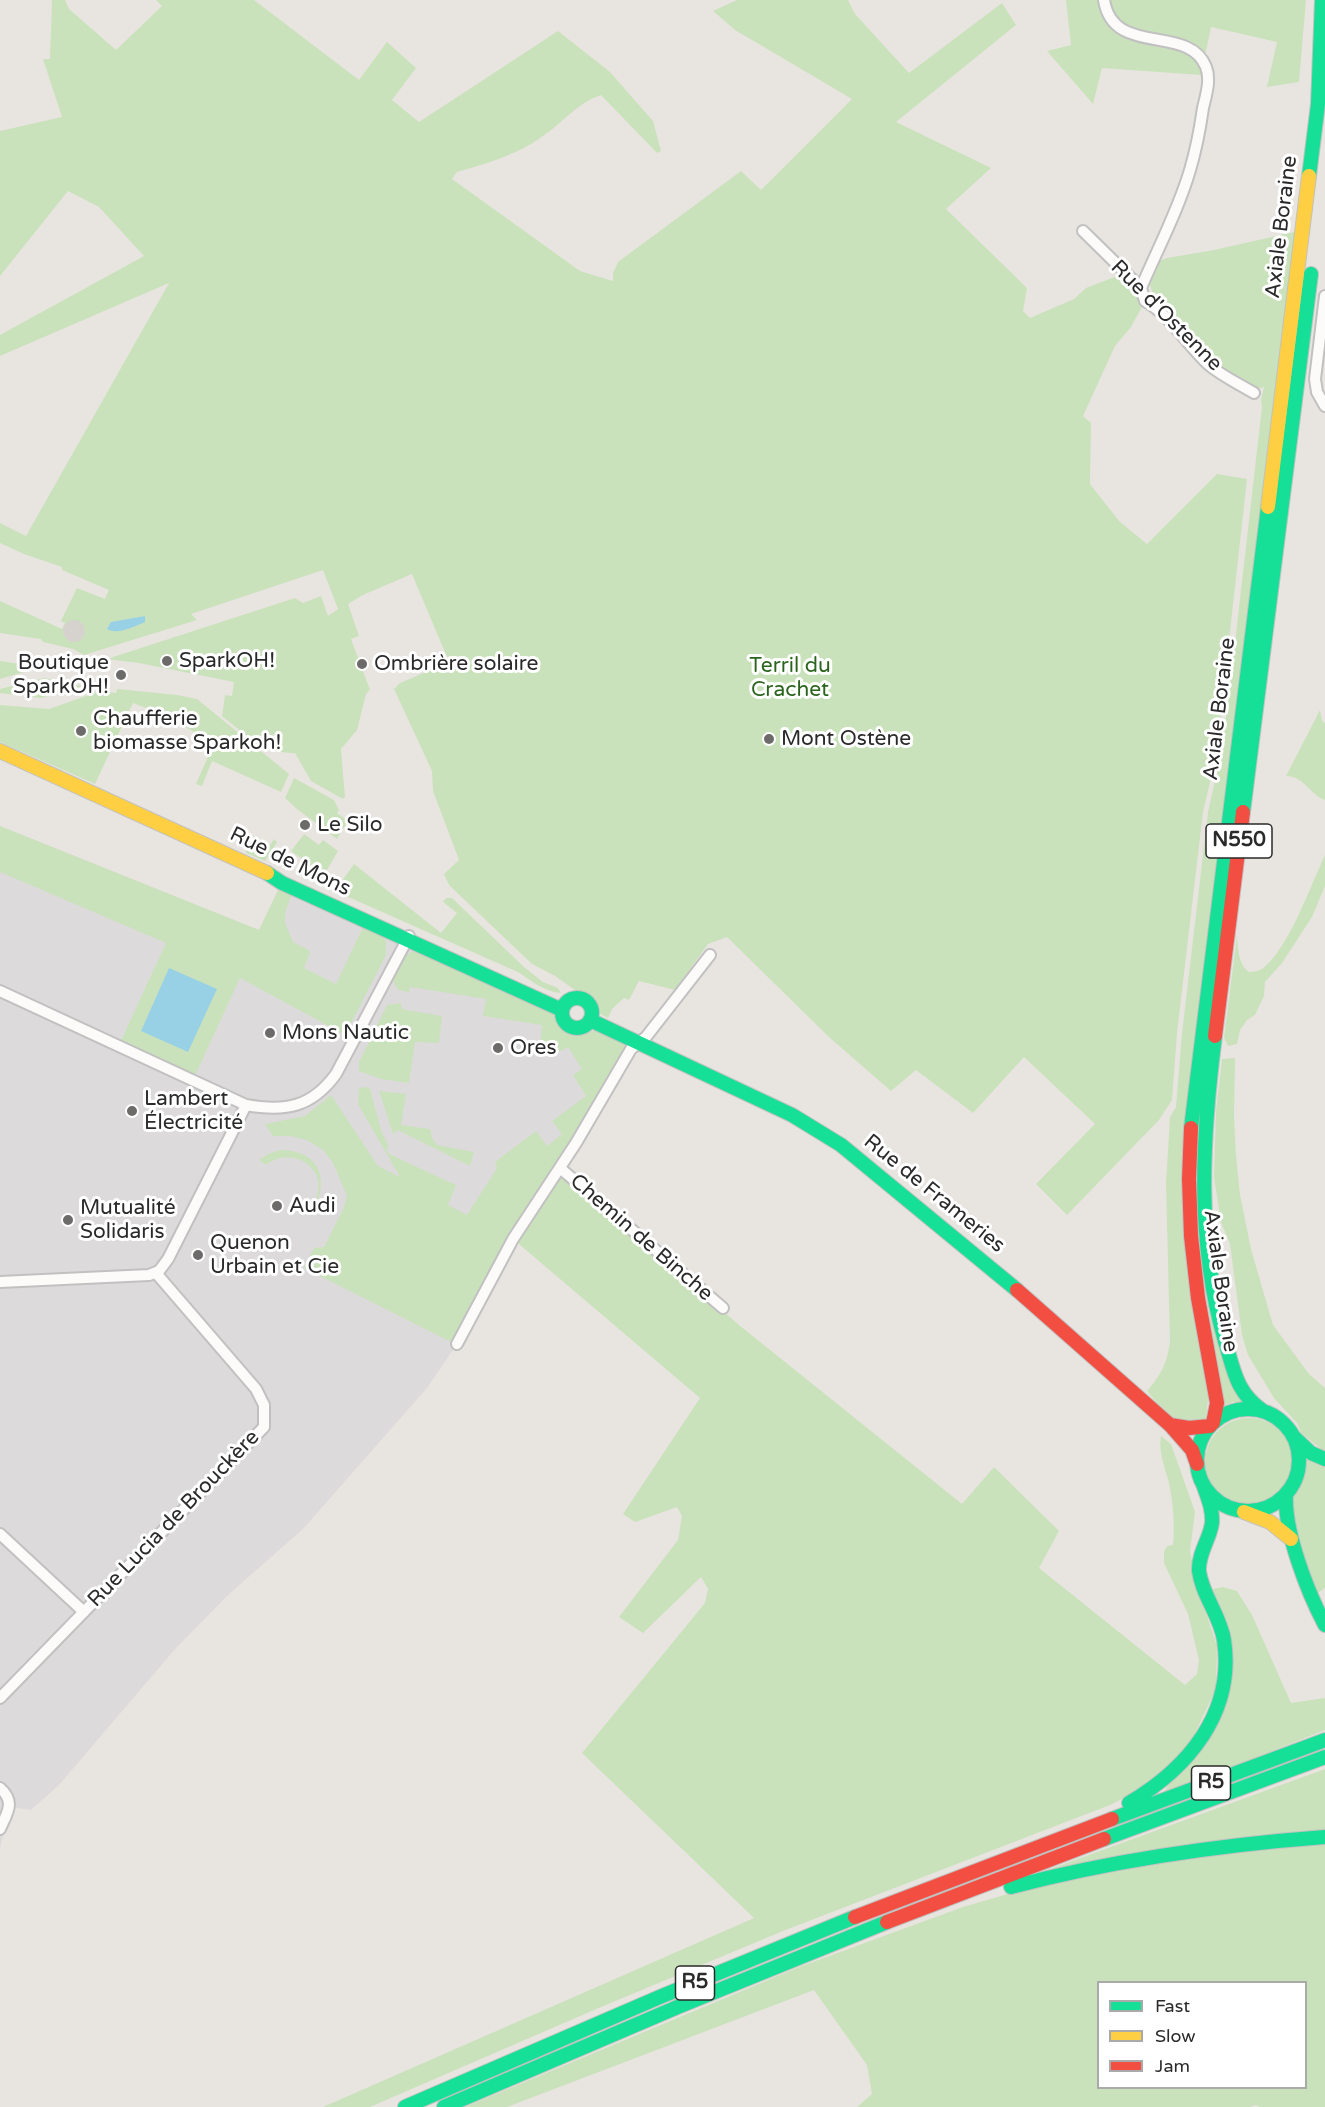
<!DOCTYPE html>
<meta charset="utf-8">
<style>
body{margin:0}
#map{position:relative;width:1325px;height:2107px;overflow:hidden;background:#e8e5e0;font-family:"Varela Round",sans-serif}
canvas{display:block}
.legend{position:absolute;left:1097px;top:1981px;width:210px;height:108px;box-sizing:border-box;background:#fff;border:2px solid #aaa;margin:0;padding:8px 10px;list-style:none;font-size:18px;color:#2a2a2a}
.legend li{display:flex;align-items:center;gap:12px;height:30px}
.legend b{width:30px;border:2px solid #aaa}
</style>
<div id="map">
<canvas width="1325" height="2107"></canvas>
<ul class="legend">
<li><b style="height:8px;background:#16e098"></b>Fast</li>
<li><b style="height:8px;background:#ffcf43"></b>Slow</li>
<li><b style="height:8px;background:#f24e42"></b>Jam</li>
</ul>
</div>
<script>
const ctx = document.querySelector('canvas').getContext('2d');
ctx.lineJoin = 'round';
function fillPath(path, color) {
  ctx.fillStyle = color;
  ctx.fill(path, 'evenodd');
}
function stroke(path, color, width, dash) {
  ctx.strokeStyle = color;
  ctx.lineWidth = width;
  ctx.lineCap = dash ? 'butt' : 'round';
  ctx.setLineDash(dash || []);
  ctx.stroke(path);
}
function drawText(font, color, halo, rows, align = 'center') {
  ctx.font = font + ' "Varela Round",sans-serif';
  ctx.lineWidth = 6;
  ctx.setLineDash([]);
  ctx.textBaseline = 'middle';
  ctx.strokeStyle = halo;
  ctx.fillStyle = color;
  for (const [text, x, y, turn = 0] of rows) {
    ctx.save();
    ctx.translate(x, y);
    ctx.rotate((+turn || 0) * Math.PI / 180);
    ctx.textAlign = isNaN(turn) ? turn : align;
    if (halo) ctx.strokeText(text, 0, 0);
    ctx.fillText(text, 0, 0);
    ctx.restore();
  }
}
const industrial = new Path2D(`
 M0,826L259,930L280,886L554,1014L561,1027L568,1031L624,1044L511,1237L457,1344L427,1388L303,1529L228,1595L176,1648L59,1785L31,1810L10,1807L0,1848Z`);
const green = new Path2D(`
 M52,0H65L69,9L116,50L162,6L156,0H254L359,80L387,42L416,68L392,100L419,122L558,31L610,72L653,121L661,151L657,153L601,95C577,103 564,122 543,136C517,155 488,163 457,172L452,179L580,271L613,281V273L618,262L741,171L761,190L852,99L735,30L713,11L737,0H848L855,14L909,73L1002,3L1016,25L896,122L991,168L946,209L1027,288L1023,311L1030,318L1074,299L1086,288L1125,273L1145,301L1131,327L1115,346L1083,416L1091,423L1090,484L1119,521L1147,544L1217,474L1247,479L1216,757L1203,812L1177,1033L1172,1100L1159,1120L1067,1215L1036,1184L1095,1124L1024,1057L973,1113L916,1070L891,1091L830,1038L727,937L708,944L675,990L639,981L629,1000L624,998L612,1009L608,1018L597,1012L592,1000L586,994L575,990L555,976L532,964L449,885L444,874L459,860L433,791L432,771L394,689L400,683L449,662L412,574L363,595L348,604L359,636L351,639L370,690L366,694L357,730L341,749L345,797L343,799L311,781L295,753C277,753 269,749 258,735L253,741L222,716L225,695L232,696L234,682L139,663L107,659L295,598L303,603L321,596L328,616L338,609L323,570L191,614L197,620L84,655L73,649L43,642L41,639L0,633V601L62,629L65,623L61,621L77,588L105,599L109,590L62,570V567L24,554L0,543V523L26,536L169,283L0,356V335L144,256L99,207L68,191L0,276V131L62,117L43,59H50Z
 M1066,0H1306L1299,82L1267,87L1277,42L1211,27L1201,75L1102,68L1093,104L1047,51L1071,45Z
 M1303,230L1193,1095L1209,1390L1206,1419L1178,1423L1166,1414L1147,1391C1162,1374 1167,1363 1170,1341L1166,1184L1170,1117L1176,1107L1182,1033L1208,812L1220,758L1229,695L1262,407L1261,400L1264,387L1256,389L1222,374L1155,301L1149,282L1154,268L1159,261L1167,258L1214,250Z
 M0,661L41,667L0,679Z
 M44,678L83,686L41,698L0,693V689Z
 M117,689L177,695L197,699L289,774L281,792L212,761L202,786L196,784L214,743L164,715L133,703L95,784L0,742V705L49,709L100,691L116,693Z
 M1320,710L1322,721L1325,723V800C1309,794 1305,777 1286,776Z
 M294,778L334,800L339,810L337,813L348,821L337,839L297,809L285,798Z
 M0,826L259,930L280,886L293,892C289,902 282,915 286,925C288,932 291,935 293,942L309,950L310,953L304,968L336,984L364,925L382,933L386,942V955L345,1035L240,978L193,1080L119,1045L166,943L0,872Z
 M247,833L264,841L269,847L274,839L277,842L265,861L246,853Z
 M304,834L319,845L323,840L338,851L324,875L291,851Z
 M1325,855V886L1312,917L1282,963L1265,982L1264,996L1255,1015L1247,1020L1240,1030L1237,1044L1228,1046L1224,1038L1237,935C1238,948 1238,964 1249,972C1253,972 1259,971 1262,969C1289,948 1310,887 1325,855Z
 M354,864L441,933L457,913L443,902L446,898H452L524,967L543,982L558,988L561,993C546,992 532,982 520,973L337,892L339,885Z
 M417,950L554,1014C567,1038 572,1028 594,1031C604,1032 616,1041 626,1045L627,1049L511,1238L453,1343L304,1268L314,1248L324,1247L344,1207L347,1196L333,1163L323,1150L307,1140L290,1136H273L265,1124L305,1116L331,1095L378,1166L400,1177L358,1104L359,1088L368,1087L370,1089L381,1130L388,1145L387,1151L389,1154L456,1185L448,1205L467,1215L497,1168L495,1162L536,1131L547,1146L562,1134L552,1121L586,1096L573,1075L582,1069L568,1047L555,1054L552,1046L540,1044L542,1025L483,1016L486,999L410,987L409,992L398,990L393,981C397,967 402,954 417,950Z
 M401,1003V1008L406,1010L442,1016L439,1043L415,1042L409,1083L381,1079L359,1071V1062L387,1005Z
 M1235,1058L1234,1118L1236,1155L1240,1195L1251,1249L1273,1325L1309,1374L1325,1388V1452L1301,1433L1297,1423L1274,1398L1248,1355L1242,1335L1230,1244L1221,1222L1214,1177L1216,1111L1222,1059Z
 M379,1091L406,1094L401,1125L430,1129L432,1138L437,1145L474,1152L470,1166L398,1130L393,1134Z
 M280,1150C316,1150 329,1174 316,1206L314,1204C317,1197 320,1189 318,1180C312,1157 283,1151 266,1165L259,1160L268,1154Z
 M560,1168L739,1325L962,1504L994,1467L1059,1531L1039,1568L1185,1685L1197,1674L1199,1660L1188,1614L1164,1563V1552L1167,1546L1173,1545C1175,1524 1173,1503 1169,1483C1165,1468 1158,1451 1161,1436L1171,1444L1195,1512L1190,1551L1197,1585L1217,1646L1216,1689L1188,1748L1140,1790L1110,1805L783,1931L594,2010L370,2107H323L754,1918L582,1753L705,1603L708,1589L701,1577L643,1633L619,1617L678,1540L682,1516L677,1507L635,1522L623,1514L700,1398L513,1239Z
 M1201,1259L1244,1402H1233L1223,1406Z
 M1205 1462a44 44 0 1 1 88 0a44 44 0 1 1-88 0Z
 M1304,1456L1325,1464V1588L1318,1593L1317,1590H1315L1299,1539L1290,1502L1301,1481Z
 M1223,1587L1237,1591L1252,1615L1291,1703L1325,1698V1730L1162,1795L1223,1702L1213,1589Z
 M1325,1769V1833L1031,1876Z
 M1325,1843V2107H1260L1256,2105L1250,2107H857L872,2094L867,2065L814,1990L507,2107H465L799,1967L963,1907L1018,1891L1184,1858ZM1098,1982H1306V2088H1098Z`);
const plaza = new Path2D(`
 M63 631a11 11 0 1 1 22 0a11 11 0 1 1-22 0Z`);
const water = new Path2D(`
 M145,616V622C133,627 118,635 107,629L111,622Z
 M169,968L217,989L188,1052L141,1031Z`);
const street = new Path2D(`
 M1104,0C1113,58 1189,23 1206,67C1211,80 1206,95 1203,108C1200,129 1196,150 1190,170C1178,211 1157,250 1141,288
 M1083,231L1141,288L1145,301C1171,316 1187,345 1209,365C1222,376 1239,384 1254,393
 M1325,296L1315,379L1317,392L1325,406
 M0,991L246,1105C286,1112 312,1107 336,1074L409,936
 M560,1168L723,1308
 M0,1282L149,1275L159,1271L168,1259L246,1105
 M457,1344L513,1239L576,1143L631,1049L646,1037L710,955
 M0,1534L84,1612
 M0,1698L264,1427V1405L256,1389L156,1273
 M0,1788C16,1802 7,1813 0,1829`);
const fast = new Path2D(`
 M1309,176L1318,104L1322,0
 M1243,812L1311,274
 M267,873L282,883L562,1010
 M562 1013a15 15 0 1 1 30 0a15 15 0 1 1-30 0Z
 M590,1020L792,1115L841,1145L1017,1290
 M1215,1036C1202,1138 1196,1240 1225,1341C1234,1371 1236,1392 1263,1411
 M1191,1128L1268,507
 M1197 1460a51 51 0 1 1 102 0a51 51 0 1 1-102 0Z
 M1295,1438L1311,1453L1325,1459
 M1286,1495C1284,1532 1308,1593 1325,1625
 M1129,1803C1188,1768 1235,1713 1224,1640C1220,1615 1202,1595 1199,1571C1198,1553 1210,1539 1212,1523C1213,1510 1208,1498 1204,1487
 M1112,1819L1325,1740
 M1104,1839L1325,1757
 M1011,1887C1114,1860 1219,1845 1325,1837
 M405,2107L662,1996L855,1917
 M444,2107L680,2006L887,1922`);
const slow = new Path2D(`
 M1268,507L1309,176
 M0,751L267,873
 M1244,1512L1270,1522L1291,1539`);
const jam = new Path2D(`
 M1215,1036L1243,812
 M1191,1128L1189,1179L1191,1236L1198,1298L1217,1403L1213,1423
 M1017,1290L1170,1425L1192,1450L1197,1464
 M1170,1425L1189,1428L1210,1426
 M855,1917L1112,1819
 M887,1922L1104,1839`);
const markers = [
 [167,661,6,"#6c6b6a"],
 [362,664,6,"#6c6b6a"],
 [121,675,6,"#6c6b6a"],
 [81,731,6,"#6c6b6a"],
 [769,739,6,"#6c6b6a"],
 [305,825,6,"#6c6b6a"],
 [270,1033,6,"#6c6b6a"],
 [498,1048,6,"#6c6b6a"],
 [132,1111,6,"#6c6b6a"],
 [277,1206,6,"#6c6b6a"],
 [68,1220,6,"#6c6b6a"],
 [198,1255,6,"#6c6b6a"]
];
const shields = [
 [1239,841,66],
 [1211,1783,39],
 [695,1983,39]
];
const shieldNames = [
 ["N550",1239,841],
 ["R5",1211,1783],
 ["R5",695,1983]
];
const streetNames = [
 ["Axiale Boraine",1282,227,-83],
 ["Rue d'Ostenne",1166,316,45],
 ["Axiale Boraine",1220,709,-83],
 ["Rue de Mons",290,862,26],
 ["Rue de Frameries",934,1194,39],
 ["Chemin de Binche",641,1238,41],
 ["Axiale Boraine",1220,1281,82],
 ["Rue Lucia de Brouckère",174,1519,-46]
];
const poiNames = [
 ["SparkOH!",179,661],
 ["Boutique",109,663,"right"],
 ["SparkOH!",109,687,"right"],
 ["Ombrière solaire",374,664],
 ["Chaufferie",93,719],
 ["biomasse Sparkoh!",93,743],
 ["Mont Ostène",781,739],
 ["Le Silo",317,825],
 ["Mons Nautic",282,1033],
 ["Ores",510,1048],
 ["Lambert",144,1099],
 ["Électricité",144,1123],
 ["Audi",289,1206],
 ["Mutualité",80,1208],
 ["Solidaris",80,1232],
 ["Quenon",210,1243],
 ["Urbain et Cie",210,1267]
];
const parkNames = [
 ["Terril du",790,666],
 ["Crachet",790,690]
];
fillPath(industrial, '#dddadc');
fillPath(green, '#cae2bb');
fillPath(plaza, '#d6d3ce');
fillPath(water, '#98d1e6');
stroke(street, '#c2c1c1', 14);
stroke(fast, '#c2c1c1', 16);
stroke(slow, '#c2c1c1', 16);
stroke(jam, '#c2c1c1', 16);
stroke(street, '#fcfbfa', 10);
stroke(fast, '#16e098', 14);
stroke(slow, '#ffcf43', 14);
stroke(jam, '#f24e42', 14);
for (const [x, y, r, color] of markers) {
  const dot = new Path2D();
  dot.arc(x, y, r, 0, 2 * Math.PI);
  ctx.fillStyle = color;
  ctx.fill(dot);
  stroke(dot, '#fff', 2);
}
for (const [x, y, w] of shields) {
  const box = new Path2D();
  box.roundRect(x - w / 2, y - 17, w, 34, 4.5);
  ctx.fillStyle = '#fff';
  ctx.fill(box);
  stroke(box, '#2a2a2a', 1.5);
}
drawText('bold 20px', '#2a2a2a', null, shieldNames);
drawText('21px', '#2a2a2a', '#fff', streetNames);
drawText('21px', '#2a2a2a', '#fff', poiNames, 'left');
drawText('21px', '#2b651d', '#fff', parkNames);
</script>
